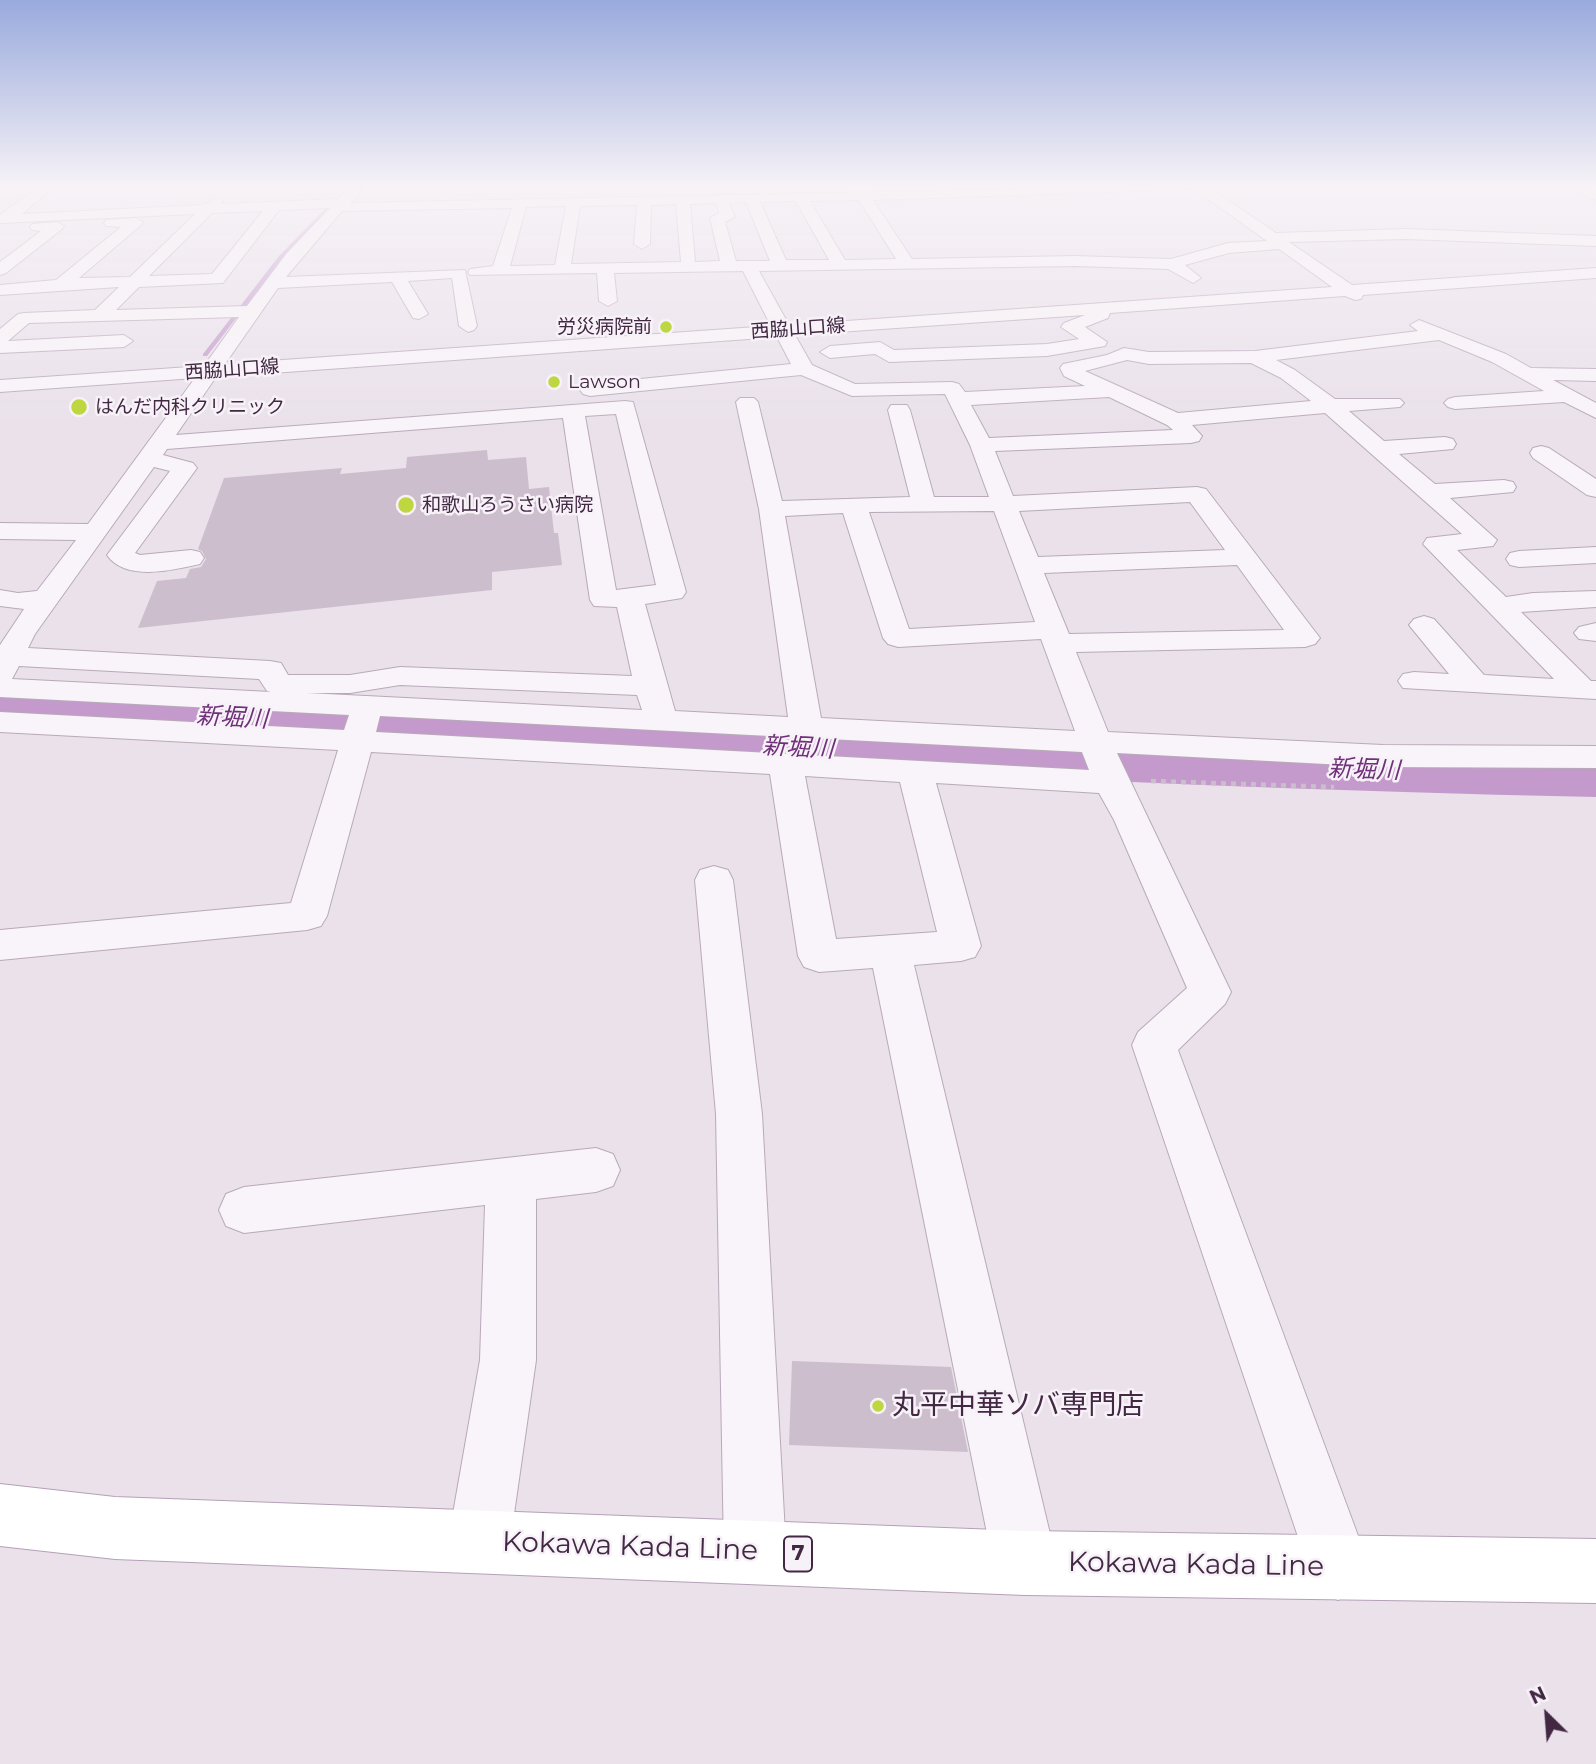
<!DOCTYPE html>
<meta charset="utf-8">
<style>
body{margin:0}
#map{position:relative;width:1596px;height:1764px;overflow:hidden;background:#eae1eb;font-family:Montserrat,sans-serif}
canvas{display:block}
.north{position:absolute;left:1512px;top:1680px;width:70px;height:70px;-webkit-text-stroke:5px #f7f1f8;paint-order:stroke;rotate:335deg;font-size:19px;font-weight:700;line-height:28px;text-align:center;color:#422843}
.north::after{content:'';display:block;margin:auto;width:24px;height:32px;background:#422843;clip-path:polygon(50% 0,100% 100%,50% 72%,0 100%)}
</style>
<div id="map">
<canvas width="1596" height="1764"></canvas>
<div class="north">N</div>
</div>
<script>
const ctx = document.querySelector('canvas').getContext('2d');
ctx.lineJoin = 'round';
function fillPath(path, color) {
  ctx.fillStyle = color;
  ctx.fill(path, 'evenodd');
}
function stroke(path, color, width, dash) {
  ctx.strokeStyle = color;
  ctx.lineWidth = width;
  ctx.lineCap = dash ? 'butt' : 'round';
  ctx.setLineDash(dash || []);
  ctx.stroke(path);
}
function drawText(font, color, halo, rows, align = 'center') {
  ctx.font = font + ' Montserrat,"Noto Sans JP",sans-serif';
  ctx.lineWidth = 5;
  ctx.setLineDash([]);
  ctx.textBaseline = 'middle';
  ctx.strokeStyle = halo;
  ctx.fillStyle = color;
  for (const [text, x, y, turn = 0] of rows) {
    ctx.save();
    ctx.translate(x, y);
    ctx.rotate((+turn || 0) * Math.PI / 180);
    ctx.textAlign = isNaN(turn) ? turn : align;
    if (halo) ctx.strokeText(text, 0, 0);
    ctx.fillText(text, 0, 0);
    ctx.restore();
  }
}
const stream = new Path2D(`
 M851,192L853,194H776L778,193Z
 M346,204L344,206L332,207L283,258L207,356H203V354L279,256L329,205Z`);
const river = new Path2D(`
 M0,689C532,716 1063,748 1596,757V797C1063,786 532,751 0,723Z`);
const building = new Path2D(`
 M487,450L488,460L526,457L529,489L549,487L554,533H558L562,565L492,572V590L138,628L157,581L186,578L190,569L201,567L206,559L202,551L198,549L224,478L342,468L340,474L406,468L407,457Z
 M792,1361L951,1367L968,1452L789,1445Z`);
const path = new Path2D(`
 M1151,781L1334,787`);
const minor = new Path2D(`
 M41,185H56L22,214L204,205L216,197L223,201L220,204L338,199L351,185L364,187L350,203L1206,185L1276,233L1406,229L1596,236V246L1406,239L1289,242L1352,285L1596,268V278L1363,295L1361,299L1355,300L1345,296L1110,313L1108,318L1085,327L1107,342L1105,346L1047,356L889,362L875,354L830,358L820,352L830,346L880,342L894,350L1047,344L1079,339L1061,327L1064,323L1085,315L795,335L812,365L855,384L952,382L959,384L965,392L1085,386L1064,376L1060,368L1063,364L1107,355L1124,348L1149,352L1255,351L1418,331L1410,325L1419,320L1506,354L1531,368L1596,369V381L1553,380L1596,403V418L1564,402L1455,409L1448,407L1444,403L1448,399L1455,397L1544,391L1492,362L1439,340L1276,360L1295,370L1335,399H1400L1404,403L1400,407L1349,411L1384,441L1445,437L1453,439L1456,444L1453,449L1399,454L1435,484L1504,480L1513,482L1516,487L1513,492L1450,498L1497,540L1493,546L1457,550L1506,597L1533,593L1596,591V607L1521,612L1591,681H1596V699L1403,688L1398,681L1403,674L1414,672L1449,674L1409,625L1414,619L1424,616L1434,619L1484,675L1554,679L1423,544L1427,538L1462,534L1325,413L1192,425L1202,436L1199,441L1191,443L995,451L1013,496L1197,487L1206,489L1320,638L1315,644L1305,647L1076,652L1108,732L1383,745L1596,746V768L1383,767L1117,753L1231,992L1225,1004L1178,1050L1370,1568L1360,1590L1338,1600L1316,1590L1132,1045L1138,1032L1187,988L1114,820L1099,793L936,783L981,946L975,957L961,961L914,965L1057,1563L1047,1585L1025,1595L1003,1585L993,1563L873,968L819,972L804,967L798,956L770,774L371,752L327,916L321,926L307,930L0,960V930L291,903L338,750L0,732V712L344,730L349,715L0,697V645L24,609L0,606V590L18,593L37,591L76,540L0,539V523L88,524L195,378L0,392V380L204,366L239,317L29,323L8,341L124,335L133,341L124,347L0,353V329L18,314L24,313L95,310L119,287L0,295V285L56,280L121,227L106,226L104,223L106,220L136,218L143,222L141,225L79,278L130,277L195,214L0,223V215ZM1194,189L1267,241L1228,243L1171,259L1075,256L912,259L873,200ZM859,200L896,259L845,260L810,201ZM796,201L829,260H786L760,202ZM746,202L770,261H736L725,222L735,217L729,203ZM716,203L719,213L710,218L720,261L695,262L690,204ZM676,204L681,262L571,264L580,206L637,205L634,244L642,249L650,244L651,205ZM566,206L555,265L510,266L526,207ZM330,208L287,253L247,306L116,310L139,287L223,283L279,210ZM512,208L493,266L470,269L468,272L470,275L597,273L599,301L608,306L617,301L614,273L743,271L771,326L225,364L278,288L392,282L413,318L419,319L428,314L408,281L452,278L459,326L468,332L474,330L477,326L465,270L286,277L342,211ZM263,211L212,274L149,276L212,213ZM1279,249L1332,287L789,325L759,271L1075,266L1168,269L1193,283L1201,278L1185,265L1229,253ZM777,337L791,364L590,384L583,386L580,390L583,394L590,396L801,375L852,396L945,394L970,445L989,497H934L910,410L907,405H891L888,410L910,497L782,501L758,402L754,398H740L736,402L759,509L788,717L675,711L645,604L682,598L686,592L633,402L625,401L176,435L216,377ZM1127,360L1149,364L1251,363L1281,378L1311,401L1178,413L1085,371ZM1109,397L1167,425L1173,430L989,438L971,405ZM616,414L656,585L616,590L585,416ZM563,418L590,600L594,606L617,607L632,676L400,667L350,675H288L281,663L270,661L28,648L35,634L154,467L170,471L107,555C125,582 174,570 200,564L204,558L200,552L191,550L140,555L135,553L197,468L193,463L163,455L167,449ZM1190,502L1225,550L1038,557L1019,511ZM994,511L1035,622L909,629L869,512ZM843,513L883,638L888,644L898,647L1041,639L1075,731L821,718L785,516ZM1237,565L1284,630L1069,634L1044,573ZM19,666L259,679L267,691L271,692L12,679ZM400,685L637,695L642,710L307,693H350ZM380,716L1082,752L1089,770L376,732ZM805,776L900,782L937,932L836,939Z
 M1562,185H1580L1596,191V200Z
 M57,222L64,226L62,229L6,273L0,275V262L41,231L32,230L30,227L32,224Z
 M1541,446L1549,448L1596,479V497L1587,495L1533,458L1530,453L1533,448Z
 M1596,547V563L1519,567L1510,565L1506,559L1510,553L1519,551Z
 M1596,623V641L1579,639L1574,633L1579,627Z
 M714,866L728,870L733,880L762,1114L786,1552L777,1574L755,1583L733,1574L724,1552L716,1114L695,880L700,870Z
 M596,1148L613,1154L620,1170L613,1186L596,1192L536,1199V1360L510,1542L501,1564L479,1573L457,1564L448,1542L480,1360L485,1205L244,1233L226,1226L219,1210L226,1194L244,1187Z`);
const major = new Path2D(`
 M0,1484L115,1497L1025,1531L1596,1539V1603L1025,1595L115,1559L0,1546Z`);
const markers = [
 [666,327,7,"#bed640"],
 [554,382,7,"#bed640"],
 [79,407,9,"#bed640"],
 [406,505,9,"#bed640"],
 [878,1406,7,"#bed640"]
];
const farPoinames = [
 ["労災病院前",652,327,"right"],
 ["Lawson",568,382],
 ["はんだ内科クリニック",95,407],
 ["和歌山ろうさい病院",422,505]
];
const farStreetnames = [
 ["西脇山口線",798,329,-4],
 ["西脇山口線",232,370,-4]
];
const shields = [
 [798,1554,28]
];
const shieldNames = [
 ["7",798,1554]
];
const waterNames = [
 ["新堀川",232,718,3],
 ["新堀川",798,748,3],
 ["新堀川",1364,770,2]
];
const nearPoinames = [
 ["丸平中華ソバ専門店",892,1406]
];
const nearStreetnames = [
 ["Kokawa Kada Line",630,1547,2],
 ["Kokawa Kada Line",1196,1565,1]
];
fillPath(stream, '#c49acc');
fillPath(river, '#c49acc');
fillPath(building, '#cdbece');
stroke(minor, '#b8aab9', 2);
stroke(major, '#b5a0b7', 2);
stroke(path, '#c9bfca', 4.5, [5, 5]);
fillPath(minor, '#f8f4f9');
fillPath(major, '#fff');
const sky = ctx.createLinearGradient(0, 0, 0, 432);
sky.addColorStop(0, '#9ad');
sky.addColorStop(0.43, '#f6f2f6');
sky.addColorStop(1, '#f6f2f600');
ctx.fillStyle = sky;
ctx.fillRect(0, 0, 1596, 432);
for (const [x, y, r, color] of markers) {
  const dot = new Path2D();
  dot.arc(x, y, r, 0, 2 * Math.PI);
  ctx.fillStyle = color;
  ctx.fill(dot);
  stroke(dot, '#f7f1f8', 2.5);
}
drawText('19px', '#422843', '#f7f1f8', farPoinames, 'left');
drawText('19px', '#422843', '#f7f1f8', farStreetnames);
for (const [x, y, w] of shields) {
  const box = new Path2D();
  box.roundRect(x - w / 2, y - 17.5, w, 35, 5);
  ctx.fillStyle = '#f7f1f8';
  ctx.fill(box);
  stroke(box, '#422843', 2);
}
drawText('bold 21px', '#422843', null, shieldNames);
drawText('italic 24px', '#70307a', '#f7f1f8', waterNames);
drawText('28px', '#422843', '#f7f1f8', nearPoinames, 'left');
drawText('28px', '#422843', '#f7f1f8', nearStreetnames);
</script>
